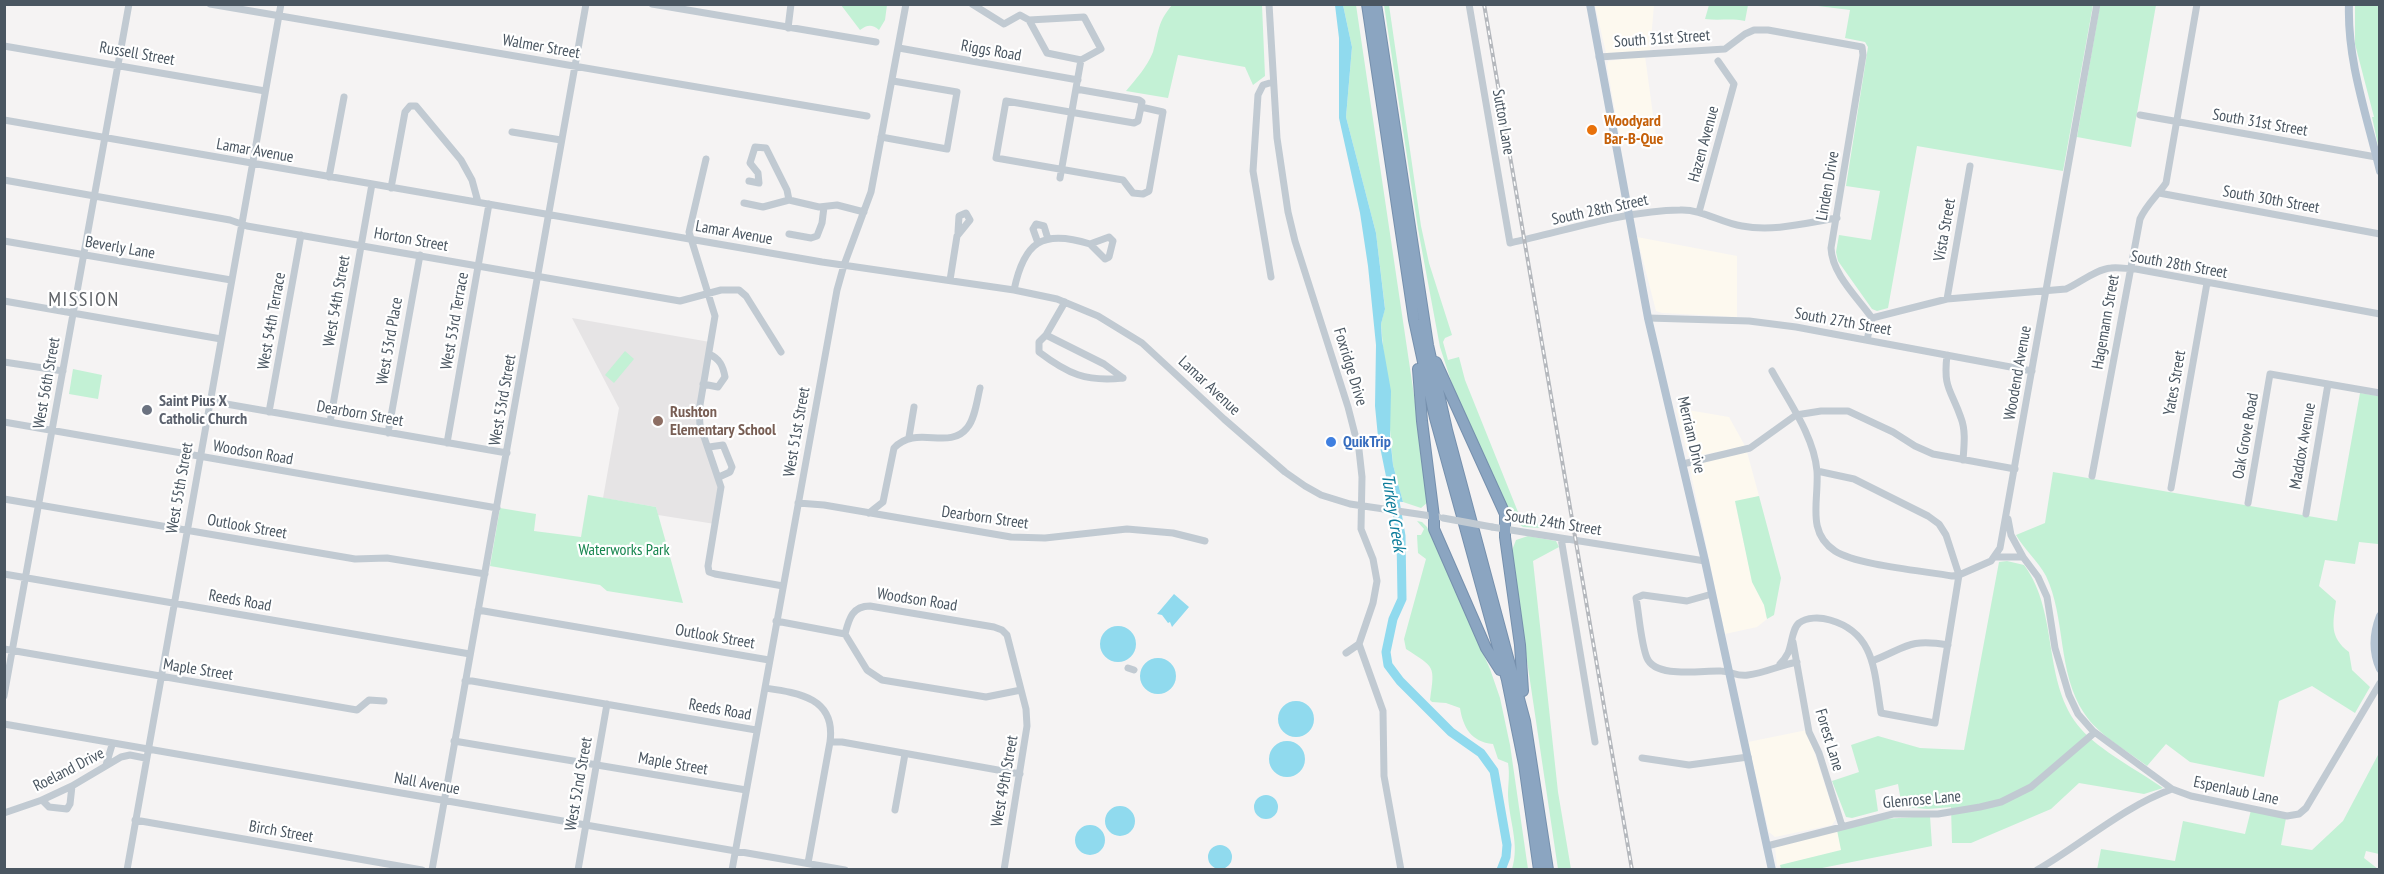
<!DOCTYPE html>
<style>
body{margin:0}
#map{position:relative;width:2384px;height:874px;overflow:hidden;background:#f5f3f3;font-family:"PT Sans Narrow",sans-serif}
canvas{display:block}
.frame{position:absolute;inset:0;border:6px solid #4a5661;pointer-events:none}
</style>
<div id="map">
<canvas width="2384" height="874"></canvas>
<div class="frame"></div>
</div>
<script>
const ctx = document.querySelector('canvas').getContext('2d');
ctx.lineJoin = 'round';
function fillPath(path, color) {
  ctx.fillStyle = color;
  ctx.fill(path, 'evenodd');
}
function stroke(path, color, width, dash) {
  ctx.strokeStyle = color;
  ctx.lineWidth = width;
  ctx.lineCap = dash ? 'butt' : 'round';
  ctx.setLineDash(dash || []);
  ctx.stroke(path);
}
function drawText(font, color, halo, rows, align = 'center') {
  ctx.font = font + ' "PT Sans Narrow",sans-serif';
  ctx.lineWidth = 4.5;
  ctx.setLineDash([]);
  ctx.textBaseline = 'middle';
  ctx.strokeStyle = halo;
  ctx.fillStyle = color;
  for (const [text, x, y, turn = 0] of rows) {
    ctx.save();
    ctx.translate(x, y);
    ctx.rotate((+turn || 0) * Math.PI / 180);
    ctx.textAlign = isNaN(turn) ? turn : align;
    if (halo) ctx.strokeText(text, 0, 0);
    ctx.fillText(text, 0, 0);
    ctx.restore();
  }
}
const commercial = new Path2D(`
 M1595,5H1654L1650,51L1606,53Z
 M1645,56L1656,137L1621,145L1607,66L1608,61Z
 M1637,237L1737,256V317L1662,313L1656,311Z
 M1676,408L1729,417L1745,446L1693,457L1688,456Z
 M1747,452L1759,496L1735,502L1752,581L1764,605L1767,619L1757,627L1725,634L1690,469L1692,465Z
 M1807,730L1836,819L1832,825L1775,837L1769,832L1748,742Z
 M1837,830L1842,850L1777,866L1775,847Z`);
const education = new Path2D(`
 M572,318L710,342L697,411L719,487L715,524L658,515L656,507L603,498L619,408Z`);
const green = new Path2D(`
 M1173,4L1262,5L1265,76L1253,85L1245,67L1178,55L1168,98L1126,91C1136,79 1147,67 1153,52C1159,32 1157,22 1173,4Z
 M841,5H887L885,20L879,30C872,24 867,25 860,30Z
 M1343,5H1356L1422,449L1428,502L1421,508L1403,502L1393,465L1381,324L1385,308L1376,233L1346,117L1352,47Z
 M1384,5H1389L1421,226L1429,263L1452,335L1445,338L1443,342L1448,360L1459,357L1465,380L1520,517L1543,526L1541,528L1523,527L1512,519L1453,387L1440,347L1418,229Z
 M1709,5H1748L1745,21C1731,18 1719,21 1705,19Z
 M1810,5H2093L2063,171L1917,146L1888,308L1877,311L1872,309L1838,261L1836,252L1839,235L1871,240L1880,191L1846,186L1868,47L1865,42L1845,38L1850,10Z
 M2100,5H2156L2131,147L2077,137Z
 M2355,5H2379V150L2372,117H2374L2355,44Z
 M625,351L634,359L614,383L605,375Z
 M73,369L102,375L98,399L69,394Z
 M2360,393L2379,396L2378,544L2359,542L2355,564L2325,560L2319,586L2336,601C2333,623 2329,637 2349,652L2352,670L2370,687L2355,713L2312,686L2279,701L2264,777L2190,762L2166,744L2147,766C2126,750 2098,735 2084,713C2057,672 2066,618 2046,576C2038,561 2024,549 2016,535L2045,523L2053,472L2337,521Z
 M588,495L656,507L683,603L607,591L600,585L490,566L500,508L536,514L534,531L581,537Z
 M1759,496L1781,578L1774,615L1767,619L1764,605L1752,582L1735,501Z
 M1417,521L1422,522L1427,527L1490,669L1500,698L1510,745L1528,869H1512C1520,844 1509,821 1508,795C1508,784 1510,775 1508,763L1498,759L1493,744C1471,742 1463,727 1460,708L1446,703L1432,702L1430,700C1435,665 1435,668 1406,649L1404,639L1426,559L1418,553L1417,535H1421L1424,529Z
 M1528,536L1556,541L1559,547L1533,561L1558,792L1571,869H1558L1511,553L1516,540Z
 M2007,561L2024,565C2060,613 2041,683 2081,729C2099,750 2139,771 2163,788L2144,794L2079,783L2051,809L1971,843H1952L1951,807L1928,809L1902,807L1898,784L1875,790L1878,811L1852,818L1846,817L1832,781L1859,772L1851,745L1878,736L1920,748L1964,750L1999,562Z
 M2379,753V854L2366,851L2364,858L2378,869L2097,870L2101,849L2175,861L2183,821L2245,834L2251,810L2286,818L2281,845L2312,850L2343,821Z
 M1930,816L1932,846L1817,869H1781L1780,865L1841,850L1837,830L1883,819Z`);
const water = new Path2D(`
 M1335,5H1343L1352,47L1346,117L1376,233L1385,309L1381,324L1382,340L1391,391L1390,436L1393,465L1403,502L1391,501L1378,437L1375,406L1376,345L1368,266L1360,213L1339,118V38Z
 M1174,594L1189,607L1172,627L1170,622L1168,623L1162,615L1157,614Z
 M1100 644a18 18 0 1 1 36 0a18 18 0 1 1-36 0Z
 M1140 676a18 18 0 1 1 36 0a18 18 0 1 1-36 0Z
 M1278 719a18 18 0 1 1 36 0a18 18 0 1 1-36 0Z
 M1269 759a18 18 0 1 1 36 0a18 18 0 1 1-36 0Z
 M1254 807a12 12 0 1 1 24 0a12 12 0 1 1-24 0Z
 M1105 821a15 15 0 1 1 30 0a15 15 0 1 1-30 0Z
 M1075 840a15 15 0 1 1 30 0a15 15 0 1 1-30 0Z
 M1208 857a12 12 0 1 1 24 0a12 12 0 1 1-24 0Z`);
const river = new Path2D(`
 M1393,490L1401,536L1402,599L1393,619L1386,652L1388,665L1400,681L1451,732L1481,753L1494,771L1507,845L1506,857L1501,870`);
const minor = new Path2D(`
 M210,4L867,116
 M652,4L876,42
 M972,4L1004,24L1020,15L1029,20L1084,17L1101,49L1081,60L1047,53L1029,20
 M1269,4L1277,138L1288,212L1295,241L1348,407L1359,450L1362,477L1361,529L1373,559L1377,581L1373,603L1359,644L1383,711L1384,776L1401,870
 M1469,4L1510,243C1566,231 1623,211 1680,210C1702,209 1721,223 1742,226C1773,232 1806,223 1837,218
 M788,28L791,4
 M4,46L265,91
 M899,48L1078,80
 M1599,57L1725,49L1745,34L1754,30H1768L1862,47L1863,55L1831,248C1832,274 1857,297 1872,318
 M1076,89L1139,100L1142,102L1141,107L1163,112L1149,191L1143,194L1133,193L1123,180L996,158L1006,101L1134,123L1138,121L1141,107
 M2140,115L2376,157
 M4,120L822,262L1014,290L1057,299L1098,316L1142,343L1224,419L1285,472L1305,486L1321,495L1350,504L1438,517
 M512,132L561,140
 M881,137L947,149L957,92L893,81
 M706,159L689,232L715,316L699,411L700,425L721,487L708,566L709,572L715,574L783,586
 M329,177L344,97
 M1060,178L1081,60
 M4,180L230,220L247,226L680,301L721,290H739L746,296L781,352
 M749,181L759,183L758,173L750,163L755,147L766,148L787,190L789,200
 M391,188L405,112L410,106H416L461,160L472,180L478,202
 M2159,193L2380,234
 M744,203L763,207L789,200L819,207L837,205L864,212
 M1699,212L1734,84L1718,61
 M789,234L811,238L817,236L822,223L824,207
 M1109,237L1113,241L1109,257L1105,259L1090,244Z
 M4,241L231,280
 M1038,243L1033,229L1036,224L1044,226L1048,239
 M1271,277L1253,171L1258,95L1263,85L1273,82
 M950,280L957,236L970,220L966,213L959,216L958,232
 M1014,290C1024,242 1042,229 1090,244
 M1947,299L1970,166
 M4,301L221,339
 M1065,302L1046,335L1039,342V352C1068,374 1086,382 1123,378
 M1648,318L1749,321L1796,327L2032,371
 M1872,318L1947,299L2066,289C2080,283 2096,269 2111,268C2119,267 2128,269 2136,269L2380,314
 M1046,335L1104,364L1123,378
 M1867,340L1872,318
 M1947,355C1943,389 1951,389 1961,418C1966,431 1964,446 1963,460
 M4,362L63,371
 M1772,371C1789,402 1814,436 1817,471C1819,501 1806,532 1835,551C1856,565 1924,571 1952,576L1959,575L1946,535L1939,524L1928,516L1854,479L1817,471
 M703,384L718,387L725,377C723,366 720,359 709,354
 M209,401L507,453
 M269,412L301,235
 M4,422L497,508
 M330,422L372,184
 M388,433L420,255
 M909,437L914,407
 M447,443L489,204
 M709,447L723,445L732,467L730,472L719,477
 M1683,464L1750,448L1796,415L1821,411H1848L1893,432L1915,446L1933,454L2015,469
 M2092,476L2140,219C2146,205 2157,196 2166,183L2197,4
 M2171,488L2207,283
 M4,499L355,559L387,558L485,574
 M798,503L824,505L1011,537L1045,538L1127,529L1173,533L1205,541
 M2248,503L2270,374L2380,393
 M869,513L883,502L894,448C916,424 949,451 967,428C975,419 977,400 980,388
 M2306,514L2328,384
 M2008,519L2011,535L2023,557
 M1492,527L1705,561
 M1561,538L1595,742
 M1996,557H2023L2038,577L2047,597L2055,648L2069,695L2078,714L2093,731L2172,789L2191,796L2287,816L2299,814L2306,808L2380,683
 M4,574L470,654
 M1712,594L1687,601L1643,595L1636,598C1639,614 1641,644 1647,658C1656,679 1703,670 1721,671C1731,671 1737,677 1748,675C1765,673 1780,665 1797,662
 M478,610L769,660
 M776,621L845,634L867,670L882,680L986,697L1021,690
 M845,634C849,619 852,606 870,606L994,627L1002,630L1007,635L1026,709L1027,726L1004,870
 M1793,642L1809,732L1819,753L1842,826
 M4,649L351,709L357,710L369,700L384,701
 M1346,653L1359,644
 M1872,661C1906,648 1908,638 1948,645
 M1780,664C1783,661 1786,657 1788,653C1792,644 1792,629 1799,623C1807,617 1820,617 1830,620C1876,633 1874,673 1881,713L1935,723L1959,575L1991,561L2000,548L2097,4
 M1128,668L1134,670
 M465,681H472L756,730
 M765,688C799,693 836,698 830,742L808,863
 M4,696L129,4
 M4,724L845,870
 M454,741L746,790
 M830,742H842L1020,774
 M1642,758L1689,765L1748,757
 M106,765L112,745
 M42,800L49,807L67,809L70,804L72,786
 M895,810L905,754
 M4,813L42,800L72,786L121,757L130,755L145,758
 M135,820L422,870
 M1767,846L1893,814H1938L1980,807L2001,802L2031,787L2094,733
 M127,870L281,4
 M432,870L586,4
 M578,870L607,704
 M732,870L837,290L844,265L871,192L906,4
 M2037,870C2082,844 2123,807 2172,789`);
const major = new Path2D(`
 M1590,4L1648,318L1705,561L1772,870
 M2349,4C2347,61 2367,116 2380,171
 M2380,616C2373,634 2372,651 2380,669`);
const highway = new Path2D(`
 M1367,4L1414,320L1435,418L1507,680L1524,764L1539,870
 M1376,4L1428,345L1447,430L1525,721L1548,870
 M1436,362L1505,514V537L1520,645L1523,691
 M1418,369L1422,421L1434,517V529L1486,648L1500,670`);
const rail = new Path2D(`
 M1484,4L1632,870`);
const minorBridge = new Path2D(`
 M1443,518L1492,527`);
const markers = [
 [1592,130,6,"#e8710a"],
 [147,410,6,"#6b7280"],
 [658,421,6,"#8d6e63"],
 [1331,442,6,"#3f7fe0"]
];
const streetNames = [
 ["South 31st Street",1662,39,-4],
 ["Walmer Street",541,47,10],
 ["Riggs Road",991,51,10],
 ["Russell Street",137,54,10],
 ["Sutton Lane",1503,122,80],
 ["South 31st Street",2260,123,10],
 ["Hazen Avenue",1704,144,-75],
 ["Lamar Avenue",255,151,10],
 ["Linden Drive",1828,186,-80],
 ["South 30th Street",2271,200,10],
 ["South 28th Street",1600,210,-12],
 ["Vista Street",1945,230,-80],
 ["Lamar Avenue",734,233,10],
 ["Horton Street",411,240,10],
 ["Beverly Lane",120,248,10],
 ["South 28th Street",2179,265,10],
 ["West 54th Street",337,301,-80],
 ["West 54th Terrace",272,321,-80],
 ["West 53rd Terrace",455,321,-80],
 ["South 27th Street",1843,322,10],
 ["Hagemann Street",2106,322,-80],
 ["West 53rd Place",390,341,-80],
 ["Foxridge Drive",1350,367,73],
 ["Woodend Avenue",2018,373,-80],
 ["West 56th Street",47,383,-80],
 ["Yates Street",2175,383,-80],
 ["Lamar Avenue",1209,386,43],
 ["West 53rd Street",503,400,-80],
 ["Dearborn Street",360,414,10],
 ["West 51st Street",797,432,-80],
 ["Merriam Drive",1691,435,77],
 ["Oak Grove Road",2246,436,-80],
 ["Maddox Avenue",2303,446,-80],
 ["Woodson Road",253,453,10],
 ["West 55th Street",180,488,-80],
 ["Dearborn Street",985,518,8],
 ["South 24th Street",1553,523,9],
 ["Outlook Street",247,527,10],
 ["Woodson Road",917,600,9],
 ["Reeds Road",240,601,10],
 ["Outlook Street",715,637,10],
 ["Maple Street",198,670,9],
 ["Reeds Road",720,710,10],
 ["Forest Lane",1829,740,73],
 ["Maple Street",673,764,10],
 ["Roeland Drive",69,770,-27],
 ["West 49th Street",1005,781,-80],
 ["Nall Avenue",427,784,10],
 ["West 52nd Street",579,784,-80],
 ["Espenlaub Lane",2236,791,12],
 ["Glenrose Lane",1922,800,-5],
 ["Birch Street",281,832,10]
];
const foodNames = [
 ["Woodyard",1604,121],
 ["Bar-B-Que",1604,139]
];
const worshipNames = [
 ["Saint Pius X",159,401],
 ["Catholic Church",159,419]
];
const educationNames = [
 ["Rushton",670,412],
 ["Elementary School",670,430]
];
const shopNames = [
 ["QuikTrip",1343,442]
];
const parkNames = [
 ["Waterworks Park",624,550]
];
const waterNames = [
 ["Turkey Creek",1393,513,81]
];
const quarterNames = [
 ["MISSION",84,300]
];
fillPath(commercial, '#fdf9ef');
fillPath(education, '#e6e4e5');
fillPath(green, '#c3f1d5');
fillPath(water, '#90daee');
stroke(river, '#90daee', 9);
stroke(highway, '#7690ad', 12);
stroke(minor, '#c1cad2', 7);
stroke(major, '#b3c2d1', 8);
stroke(highway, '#8ba5c1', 10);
stroke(rail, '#b5b8bd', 4);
stroke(rail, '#fff', 1.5, [4.5]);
stroke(minorBridge, '#c1cad2', 7);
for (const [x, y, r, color] of markers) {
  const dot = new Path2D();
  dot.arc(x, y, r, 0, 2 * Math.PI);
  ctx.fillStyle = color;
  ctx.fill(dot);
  stroke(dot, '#fff', 2);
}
drawText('16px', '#4a5661', '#fff', streetNames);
drawText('bold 16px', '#c56008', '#fff', foodNames, 'left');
drawText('bold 16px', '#5b616d', '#fff', worshipNames, 'left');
drawText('bold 16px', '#785e54', '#fff', educationNames, 'left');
drawText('bold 16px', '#366cbe', '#fff', shopNames, 'left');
drawText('16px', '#17864f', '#fff', parkNames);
drawText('italic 18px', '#0c7c9b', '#fff', waterNames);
ctx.letterSpacing = '1.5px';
drawText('20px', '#5f6368', '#fff', quarterNames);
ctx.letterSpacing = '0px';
</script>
